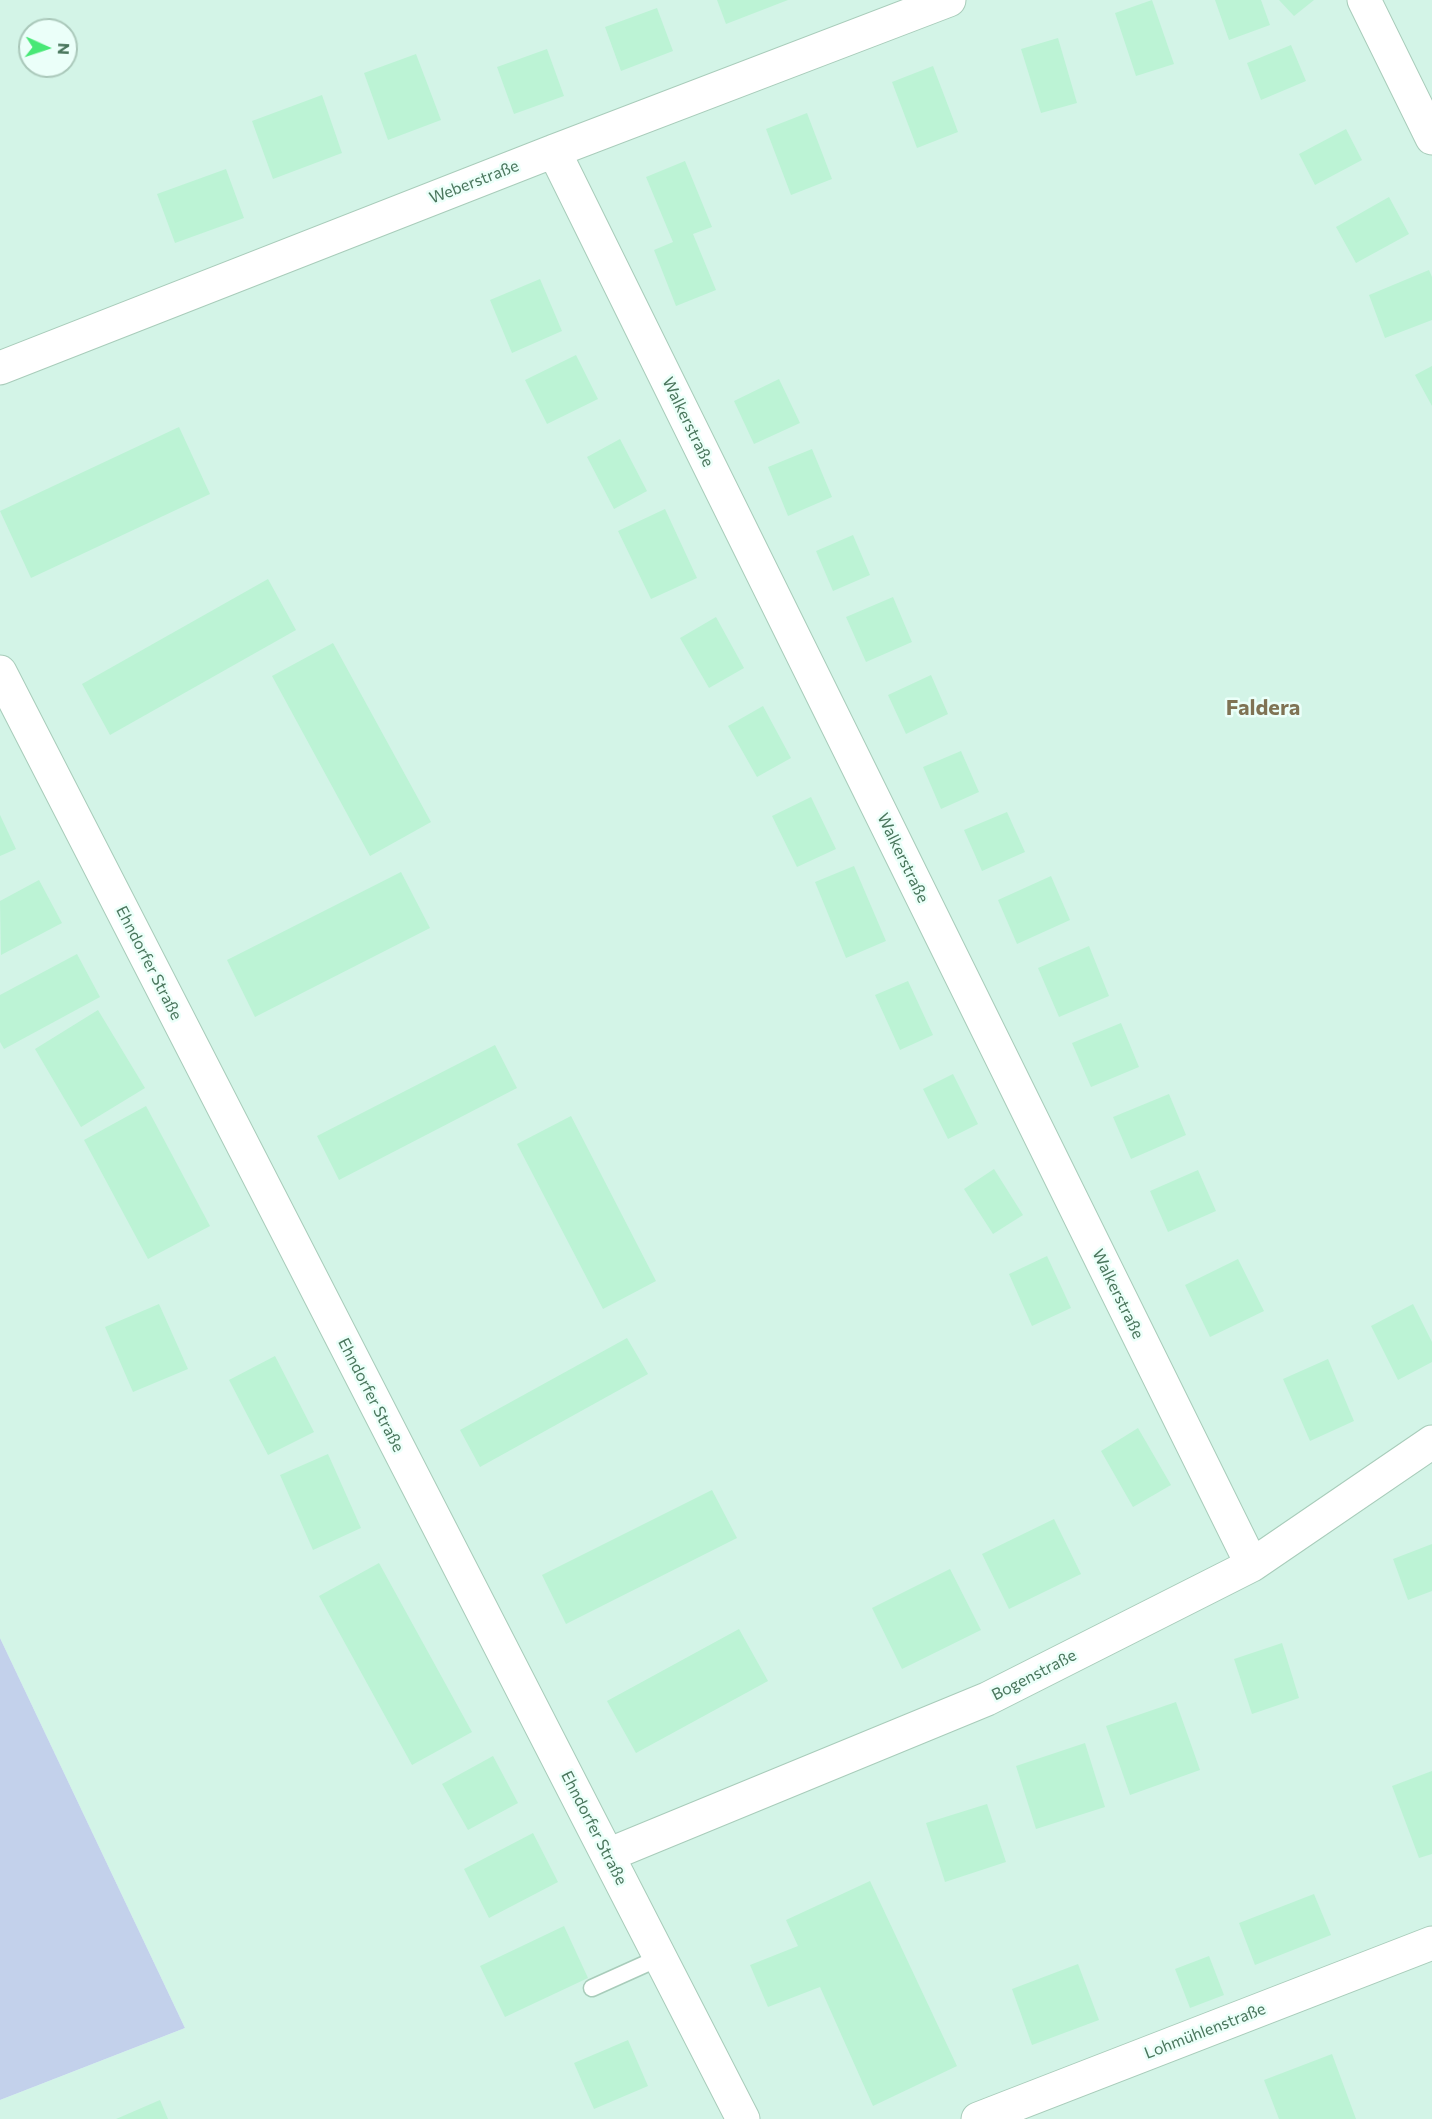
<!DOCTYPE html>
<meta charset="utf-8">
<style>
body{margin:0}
#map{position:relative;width:1432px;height:2119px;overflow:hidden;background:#e5fdf5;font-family:Commissioner,sans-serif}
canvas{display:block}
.north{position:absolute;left:18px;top:18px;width:60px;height:60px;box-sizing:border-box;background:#ebfff9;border:2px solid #aac8ba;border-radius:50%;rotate:93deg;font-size:16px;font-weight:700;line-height:24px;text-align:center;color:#49765c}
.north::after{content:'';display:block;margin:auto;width:21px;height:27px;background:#48e876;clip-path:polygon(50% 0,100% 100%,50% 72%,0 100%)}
</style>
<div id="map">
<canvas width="1432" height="2119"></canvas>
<div class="north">N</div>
</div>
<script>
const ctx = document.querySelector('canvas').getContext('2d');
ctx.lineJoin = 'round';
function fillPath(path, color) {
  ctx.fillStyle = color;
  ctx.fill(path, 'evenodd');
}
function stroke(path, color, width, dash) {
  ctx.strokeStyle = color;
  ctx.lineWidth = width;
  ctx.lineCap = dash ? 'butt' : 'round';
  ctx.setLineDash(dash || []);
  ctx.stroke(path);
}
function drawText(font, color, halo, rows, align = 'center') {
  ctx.font = font + ' Commissioner,sans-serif';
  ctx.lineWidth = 5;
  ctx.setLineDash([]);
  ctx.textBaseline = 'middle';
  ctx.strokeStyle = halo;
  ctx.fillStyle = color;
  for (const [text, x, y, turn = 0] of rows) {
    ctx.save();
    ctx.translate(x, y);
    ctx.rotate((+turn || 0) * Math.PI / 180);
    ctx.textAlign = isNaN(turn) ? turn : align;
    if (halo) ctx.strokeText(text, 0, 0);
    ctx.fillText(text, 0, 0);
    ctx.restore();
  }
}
const residential = new Path2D(`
 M0,0H1432V2119H0V2100L185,2028L0,1638ZM30,30H66V66H30Z`);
const green = new Path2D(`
 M0,1638L185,2028L0,2100Z`);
const building = new Path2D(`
 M717,0H788L726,24Z
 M1152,0L1174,64L1136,76L1115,13Z
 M1215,0H1261L1270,25L1229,40Z
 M1279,0H1314L1294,16Z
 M657,8L673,51L621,71L605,27Z
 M1058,38L1077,103L1041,113L1021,49Z
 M1291,45L1306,81L1261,100L1247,63Z
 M547,49L564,96L514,114L497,67Z
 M416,54L441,120L388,140L364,73Z
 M933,66L958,132L917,148L892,82Z
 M322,95L342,153L273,179L252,121Z
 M807,113L832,179L791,195L766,129Z
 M1346,129L1362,160L1315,185L1299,154Z
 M685,161L712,227L693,234L716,290L676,306L654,250L673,242L646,177Z
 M226,169L244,218L175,243L157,194Z
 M1389,197L1409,234L1356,263L1336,227Z
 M1429,270L1432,277V320L1385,338L1369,295Z
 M540,279L562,331L512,353L490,300Z
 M576,355L598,399L547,424L525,380Z
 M1432,366V406L1415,375Z
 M779,379L800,423L754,444L734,401Z
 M179,427L210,494L31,578L0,511Z
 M620,439L647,491L614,509L587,457Z
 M812,449L832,497L788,516L768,467Z
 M665,509L697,578L651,599L618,531Z
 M853,535L870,575L833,591L816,551Z
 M268,579L296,630L110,735L82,684Z
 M893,597L912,642L866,662L846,617Z
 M716,617L744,668L709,688L680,638Z
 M333,643L431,822L370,856L272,676Z
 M931,675L948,714L906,734L888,695Z
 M763,706L791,758L757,777L728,726Z
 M961,751L979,792L941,809L923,767Z
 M811,797L836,849L797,867L772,816Z
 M1007,812L1025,852L982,871L964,830Z
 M0,815L16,849L0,856Z
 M854,866L886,941L846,958L815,882Z
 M401,872L430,928L255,1017L227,960Z
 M1051,876L1070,920L1017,944L998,900Z
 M39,880L62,923L1,955L0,901Z
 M1089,946L1109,996L1059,1017L1038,968Z
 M77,954L100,997L4,1049L0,1042V995Z
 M908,981L933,1035L900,1050L875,995Z
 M98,1010L145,1088L81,1127L35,1049Z
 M1121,1023L1139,1067L1091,1087L1072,1043Z
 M495,1045L517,1088L339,1180L317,1136Z
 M953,1074L978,1124L948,1139L923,1089Z
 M1169,1094L1186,1135L1131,1159L1113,1117Z
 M146,1106L210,1226L148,1259L84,1140Z
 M571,1116L656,1281L603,1309L517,1144Z
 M994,1169L1023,1215L993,1234L964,1189Z
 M1198,1170L1216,1211L1168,1232L1150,1191Z
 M1047,1256L1071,1308L1032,1326L1009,1274Z
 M1238,1259L1264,1311L1210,1337L1185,1285Z
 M159,1304L188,1369L133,1392L105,1327Z
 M1413,1304L1432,1342V1362L1398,1380L1371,1326Z
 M627,1338L648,1374L480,1467L460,1430Z
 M275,1356L314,1432L268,1455L229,1380Z
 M1328,1359L1354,1421L1310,1441L1283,1379Z
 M1138,1428L1171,1485L1133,1507L1101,1451Z
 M328,1454L361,1528L313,1550L280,1475Z
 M712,1490L737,1538L566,1624L542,1575Z
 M1054,1519L1081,1574L1009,1609L982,1554Z
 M1432,1544V1591L1408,1600L1393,1559Z
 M379,1563L472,1732L412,1765L319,1596Z
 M950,1569L981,1630L902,1669L872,1608Z
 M739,1629L768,1681L636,1753L607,1701Z
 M1282,1643L1299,1698L1252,1714L1234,1659Z
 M1176,1702L1200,1770L1130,1795L1106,1726Z
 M1085,1743L1105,1807L1036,1829L1016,1766Z
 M493,1756L518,1803L468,1830L442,1784Z
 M1432,1771V1854L1419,1858L1392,1786Z
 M987,1804L1006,1862L945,1882L926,1823Z
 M533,1833L558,1882L489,1918L464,1869Z
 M870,1881L957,2066L873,2106L820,1987L768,2007L750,1965L798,1946L786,1920Z
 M1314,1894L1331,1935L1255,1965L1239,1923Z
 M564,1926L588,1978L505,2017L480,1966Z
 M1209,1956L1224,1995L1190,2008L1175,1969Z
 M1078,1964L1099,2020L1032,2045L1012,1989Z
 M628,2040L648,2086L594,2109L574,2063Z
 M1332,2054L1356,2119H1279L1264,2080Z
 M160,2100L168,2119H116Z`);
const service = new Path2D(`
 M592,1988L661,1957`);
const minor = new Path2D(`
 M1364,0L1432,138
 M554,151L1252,1565
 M0,368L554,151L949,0
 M608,1855L987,1699L1252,1565L1432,1442
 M978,2119L1432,1943`);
const tertiary = new Path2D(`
 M0,672L743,2119`);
const streetNames = [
 ["Weberstraße",474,182,-21],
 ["Walkerstraße",688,422,64],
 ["Walkerstraße",903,858,64],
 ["Ehndorfer Straße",149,963,63],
 ["Walkerstraße",1118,1294,64],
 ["Ehndorfer Straße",371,1395,63],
 ["Bogenstraße",1034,1675,-27],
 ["Ehndorfer Straße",594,1828,63],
 ["Lohmühlenstraße",1205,2031,-21]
];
const districtNames = [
 ["Faldera",1263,708]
];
fillPath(residential, '#d3f4e7');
fillPath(green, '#c3d1eb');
fillPath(building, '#bcf3d5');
stroke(service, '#a8ccba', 19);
stroke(minor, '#a8ccba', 35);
stroke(tertiary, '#a8ccba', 35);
stroke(service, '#fff', 16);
stroke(minor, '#fff', 33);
stroke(tertiary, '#fff', 33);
drawText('16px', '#49765c', '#ebfff9', streetNames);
drawText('bold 22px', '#7f7354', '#ebfff9', districtNames);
</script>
